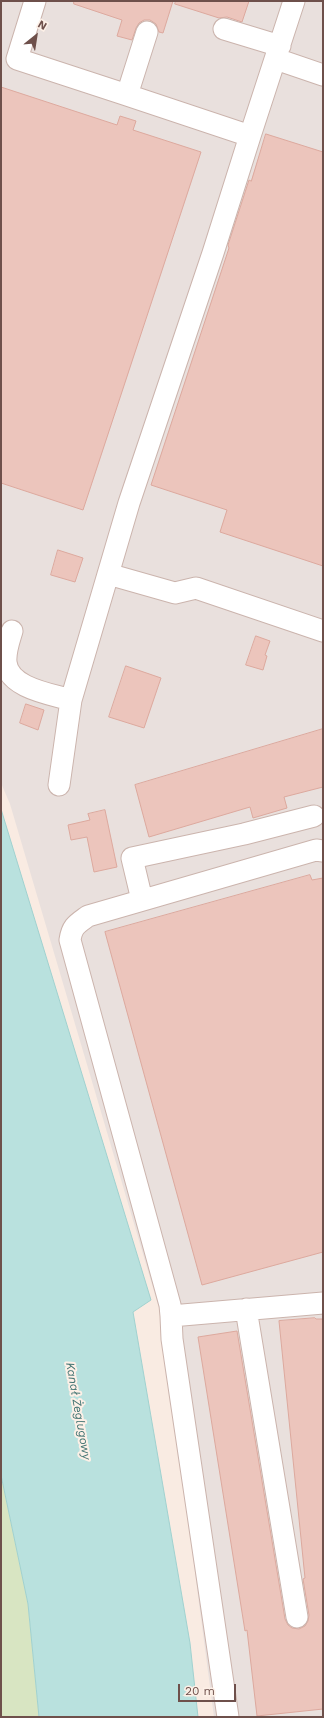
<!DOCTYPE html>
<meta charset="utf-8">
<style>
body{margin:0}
#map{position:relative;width:324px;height:1718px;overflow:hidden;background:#f9ebe2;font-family:"Work Sans",sans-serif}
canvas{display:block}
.frame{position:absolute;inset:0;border:2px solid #6e504b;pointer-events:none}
.north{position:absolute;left:16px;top:16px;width:40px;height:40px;-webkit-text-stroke:3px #fdf0e7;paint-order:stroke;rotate:30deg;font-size:11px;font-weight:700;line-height:16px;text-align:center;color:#6e504b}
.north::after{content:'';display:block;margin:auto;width:14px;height:18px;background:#6e504b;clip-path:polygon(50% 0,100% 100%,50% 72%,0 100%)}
.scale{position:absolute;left:178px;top:1684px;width:58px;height:18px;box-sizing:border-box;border:2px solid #6e504b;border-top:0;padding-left:5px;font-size:12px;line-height:14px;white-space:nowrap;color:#6e504b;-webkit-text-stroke:3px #fdf0e7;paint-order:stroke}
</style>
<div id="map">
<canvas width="324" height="1718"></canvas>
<div class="frame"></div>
<div class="north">N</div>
<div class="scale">20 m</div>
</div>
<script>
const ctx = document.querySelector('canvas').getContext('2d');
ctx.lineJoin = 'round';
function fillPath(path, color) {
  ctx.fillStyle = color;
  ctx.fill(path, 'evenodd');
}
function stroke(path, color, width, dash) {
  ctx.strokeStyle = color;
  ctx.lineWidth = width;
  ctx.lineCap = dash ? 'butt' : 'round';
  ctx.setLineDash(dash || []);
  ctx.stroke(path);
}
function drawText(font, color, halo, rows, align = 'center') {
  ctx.font = font + ' "Work Sans",sans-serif';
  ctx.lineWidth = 4;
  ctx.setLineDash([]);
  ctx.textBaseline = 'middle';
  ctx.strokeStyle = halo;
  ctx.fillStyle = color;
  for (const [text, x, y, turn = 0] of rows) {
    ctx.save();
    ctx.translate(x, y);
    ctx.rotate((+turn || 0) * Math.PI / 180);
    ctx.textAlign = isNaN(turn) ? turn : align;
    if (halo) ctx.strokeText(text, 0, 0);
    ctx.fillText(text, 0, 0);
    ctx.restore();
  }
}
const industrial = new Path2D(`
 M1,1H323V1717H214L161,1315L10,804L1,783Z`);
const green = new Path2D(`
 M1,1475L28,1604L39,1717H1Z`);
const water = new Path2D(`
 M1,809L151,1300L133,1312L190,1643L198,1717H39L28,1604L1,1475Z`);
const building = new Path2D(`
 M74,1H173L163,33L159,32L156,24L150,20H144L139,23L136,28L132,40L117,36L122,20L74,4Z
 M176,1H249L242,22L227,17L219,18L175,4Z
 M1,87L117,125L120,116L136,121L133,130L201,152L83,510L1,483Z
 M266,134L323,152V566L220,532L227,510L151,485L229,248L228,245L249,180L251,181Z
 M58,550L83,558L75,582L51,575Z
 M256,636L270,641L265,655L267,656L263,670L246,665Z
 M126,666L161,678L144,728L109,717Z
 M26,704L44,710L38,730L20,723Z
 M323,729V787L284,797L287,808L253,818L250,807L149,837L135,785Z
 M105,810L117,867L94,872L87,837L71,840L68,825L90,820L88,814Z
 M310,875L312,880L323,878V1252L202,1285L105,932Z
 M315,1318L316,1319H323V1709L257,1716L247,1630L245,1631L198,1337L237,1331L285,1619L288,1625L292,1628L299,1629L305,1626L308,1621L309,1615L303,1579L305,1578L279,1321Z`);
const minor = new Path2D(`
 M35,1L17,59L127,95L147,32
 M224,29L280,46
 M276,59L323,75
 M127,95L250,136L294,1
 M108,574L175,593L196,588L323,631
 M12,631C9,641 5,652 6,662C8,688 51,694 71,700L59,785
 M71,700L129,503L213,253L250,136
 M142,900L132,858L244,834L314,816
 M246,1309L297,1617
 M171,1316L170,1305L70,940C72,926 77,924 88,916L316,850L323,851
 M228,1717L172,1339L171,1316L323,1303`);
const waterNames = [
 ["Kanał Żeglugowy",78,1411,80]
];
fillPath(industrial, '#e9e0dd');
fillPath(green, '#d8e5c2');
fillPath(water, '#b9e1de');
stroke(water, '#a0d1cf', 1);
fillPath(building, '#ecc5bc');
stroke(building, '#dda99e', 1);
stroke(minor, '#cbb4ad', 23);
stroke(minor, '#fff', 21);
drawText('italic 12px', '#417371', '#fdf0e7', waterNames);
</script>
